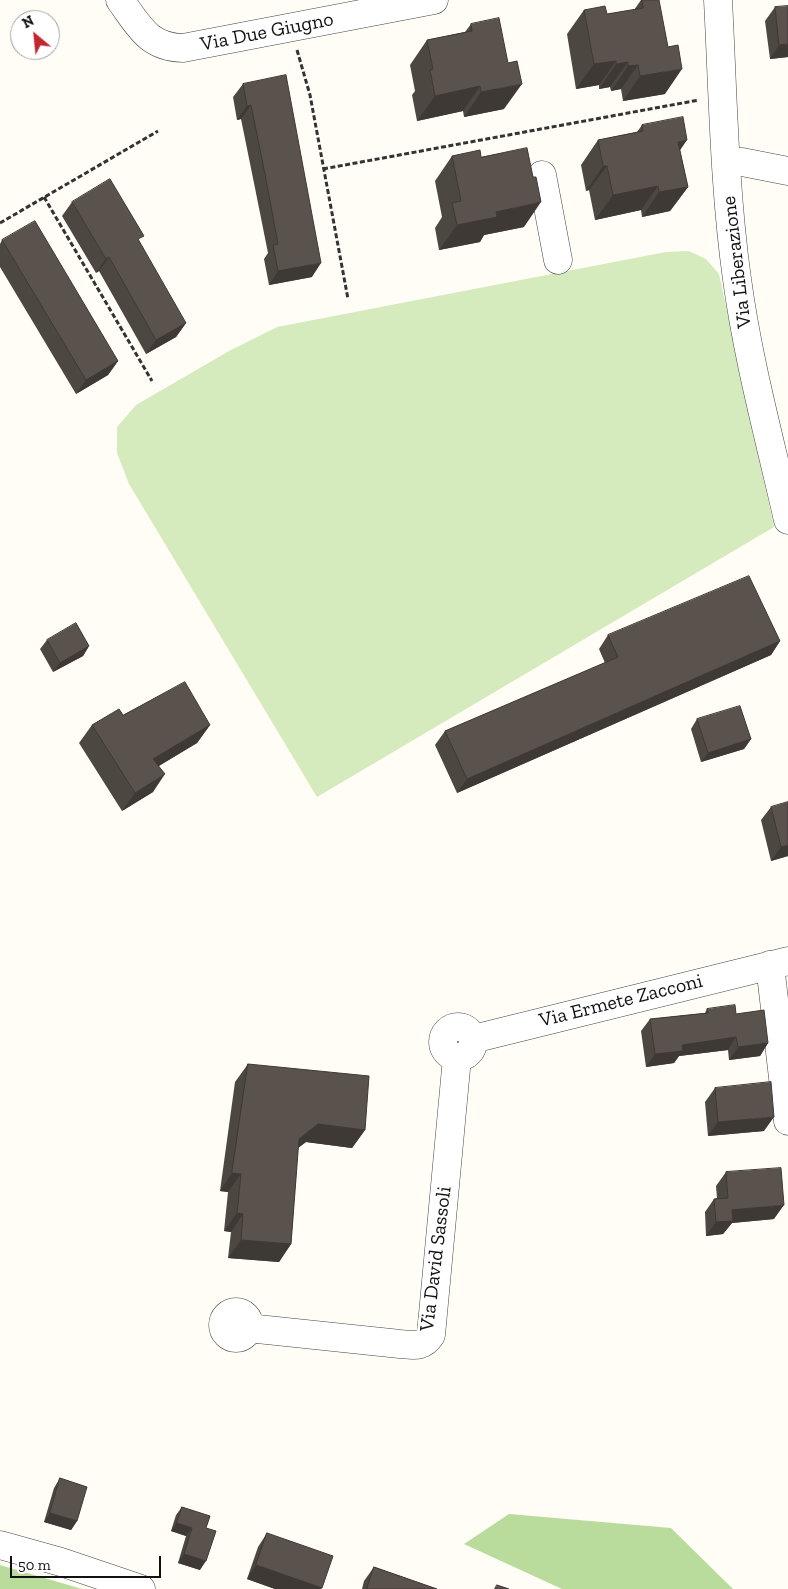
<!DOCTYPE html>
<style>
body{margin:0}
#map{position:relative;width:788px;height:1589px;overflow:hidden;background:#fffdf5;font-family:"Zilla Slab",serif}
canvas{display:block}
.north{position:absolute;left:10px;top:10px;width:50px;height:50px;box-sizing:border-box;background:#fff;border:1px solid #a0a0a0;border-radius:50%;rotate:332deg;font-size:14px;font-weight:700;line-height:20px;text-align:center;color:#111}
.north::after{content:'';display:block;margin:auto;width:18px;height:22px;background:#c4262e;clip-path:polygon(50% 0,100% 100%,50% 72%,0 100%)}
.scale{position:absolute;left:10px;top:1556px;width:151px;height:22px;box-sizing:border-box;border:2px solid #111;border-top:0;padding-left:6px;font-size:15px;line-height:18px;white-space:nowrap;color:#111;-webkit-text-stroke:4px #fff;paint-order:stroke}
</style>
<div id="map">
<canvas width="788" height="1589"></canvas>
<div class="north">N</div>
<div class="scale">50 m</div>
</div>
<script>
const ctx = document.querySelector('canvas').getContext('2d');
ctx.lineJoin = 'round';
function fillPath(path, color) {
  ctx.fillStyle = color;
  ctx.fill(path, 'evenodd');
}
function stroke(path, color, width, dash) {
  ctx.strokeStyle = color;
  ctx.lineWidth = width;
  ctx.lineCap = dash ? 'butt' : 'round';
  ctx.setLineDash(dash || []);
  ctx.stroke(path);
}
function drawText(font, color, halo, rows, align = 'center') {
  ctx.font = font + ' "Zilla Slab",serif';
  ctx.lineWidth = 5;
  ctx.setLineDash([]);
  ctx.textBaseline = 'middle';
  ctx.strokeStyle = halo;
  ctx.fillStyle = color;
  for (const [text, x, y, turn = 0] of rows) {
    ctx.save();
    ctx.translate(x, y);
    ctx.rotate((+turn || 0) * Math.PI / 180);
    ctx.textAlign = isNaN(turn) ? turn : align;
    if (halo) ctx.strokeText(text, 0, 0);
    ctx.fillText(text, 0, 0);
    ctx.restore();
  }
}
const green = new Path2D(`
 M689,251L706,259L719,274L774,527L317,797L129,484L117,453V427L136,405L229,351L277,327L666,252Z`);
const forest = new Path2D(`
 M509,1514L671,1528L733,1589H562L464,1544Z
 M0,1565L82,1589H0Z`);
const path = new Path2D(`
 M297,50L310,95L348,299
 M323,169L699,100
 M44,197L152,381
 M0,223L158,131`);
const minor = new Path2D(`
 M120,0C139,26 148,47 183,48L434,0
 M718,0C723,93 724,187 737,279C748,361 770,440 788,520
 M726,162H742L788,171
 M542,175L558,260
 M770,965L788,1121
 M443 1042a15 15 0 1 1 30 0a15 15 0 1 1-30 0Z
 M473,1039L788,961
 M223 1325a13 13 0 1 1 26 0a13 13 0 1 1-26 0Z
 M248,1328L400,1344C413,1345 423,1348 431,1335L457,1058
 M0,1545L61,1562L141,1589`);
const wall = new Path2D(`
 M641,0H659L665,94L623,101L621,89L611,91L610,87L599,89V85L576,89L567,34L584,10L607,14L634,10Z
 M775,7L788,57L770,59L765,21Z
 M471,24L504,109L464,117L463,111L417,121L412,95L415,91L410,65L427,40L465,32Z
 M286,75L312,277L269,285L264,259L268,253L255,188L241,119L237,120L233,97L243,84Z
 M642,125L680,150L688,187L670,211L642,217L641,210L595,220L589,190L586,191L581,165L598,140L637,132Z
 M452,156L481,157L524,227L484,235L480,242L439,250L435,228L442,217L435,181Z
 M72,202L186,323L176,337L146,354L99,271L96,273L62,216Z
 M2,240L118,361L108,375L76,394L0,267V244Z
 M608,635L780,641L771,655L457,793L435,745L445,731L605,663L599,649Z
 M47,640L89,646L83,656L53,672L40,649Z
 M123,715L210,725L197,743L159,766L153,792L122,811L79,743L92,725Z
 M697,719L751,739L744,749L701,762L691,729Z
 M771,807L788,856L771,861L761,820Z
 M707,1009L736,1014L768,1043L760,1056L729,1060L728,1050L679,1056L674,1063L646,1067L641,1031L650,1019L705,1013Z
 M248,1064L365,1130L352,1148L306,1142L298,1148L291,1244L279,1262L228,1258L231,1232L224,1231L228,1192L220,1191L235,1082Z
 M715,1088L764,1131L708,1136L705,1102Z
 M726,1172L774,1219L732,1223L723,1234L706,1236L705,1212L714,1199L717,1198L716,1186Z
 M60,1478L77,1521L71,1530L44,1522L54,1488Z
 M182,1507L206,1528L200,1570L178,1563L186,1536L171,1531L176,1515Z
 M267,1533L321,1589H275L247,1579L258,1547Z
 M374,1567L437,1589H362L364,1581Z`);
const shadedWall = new Path2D(`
 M788,44V57L770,59L779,45Z
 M616,61L599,85L576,89L594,64Z
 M628,62L610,87L599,89L616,64Z
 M638,65L621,89L611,91L628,66Z
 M682,69L665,94L623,101L640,76Z
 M522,84L504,109L464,117L481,92Z
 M480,86L463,111L417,121L435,96Z
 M251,105L241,119L237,120L247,106Z
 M687,140L670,165L678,142Z
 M603,166H607L589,190L586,191Z
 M658,186L641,210L595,220L613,195Z
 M688,187L670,211L642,217L659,192Z
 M541,202L524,227L484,235L480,242L439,250L457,225L496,212Z
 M109,257L99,271L96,273L106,259Z
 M321,263L312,277L269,285L278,271Z
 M186,323L176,337L146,354L156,340Z
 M118,361L108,375L76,394L86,380Z
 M780,641L771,655L457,793L467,779Z
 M89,646L83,656L53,672L60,663Z
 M210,725L197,743L140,777L153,759Z
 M751,739L744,749L701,762L708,753Z
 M165,774L153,792L122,811L135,793Z
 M788,845V856L771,861L781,847Z
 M736,1037L728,1050L679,1056L674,1063L646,1067L655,1054L682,1045Z
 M768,1043L760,1056L729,1060L738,1047Z
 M774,1117L764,1131L708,1136L718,1122Z
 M318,1124L365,1130L352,1148L306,1142L286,1157L299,1139Z
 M232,1173L241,1174L228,1192L220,1191Z
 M784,1205L774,1219L732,1223L723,1234L706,1236L716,1222L732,1210Z
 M237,1213L243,1214L231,1232L224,1231Z
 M241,1240L291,1244L279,1262L228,1258Z
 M50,1513L77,1521L71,1530L44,1522Z
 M177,1523L192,1528L186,1536L171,1531Z
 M184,1554L206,1561L200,1570L178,1563Z
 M256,1565L322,1588L321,1589H275L247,1579Z`);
const building = new Path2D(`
 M642,0H659L668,47L678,45L682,69L640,76L638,65L628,66V62L616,64V61L594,64L584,10L605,6L607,14L643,8Z
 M788,6V44L779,45L775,7Z
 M499,18L508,63L517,61L522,84L481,92L480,86L435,96L430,70L433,69L427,40L472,31L471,24Z
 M286,75L321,263L278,271L273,245L278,244L265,174L251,105L247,106L243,84Z
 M683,117L687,140L678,142L688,187L659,192L658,186L613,195L607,166H603L598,140L643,131L642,125Z
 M527,148L533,177H536L541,202L496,212L497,217L457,225L452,203L461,201L452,156L480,150L481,157Z
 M110,179L144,236L138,239L186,323L156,340L109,257L106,259L72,202Z
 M35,221L118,361L86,380L2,240Z
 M749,576L780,641L467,779L445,731L618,657L608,635Z
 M76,623L89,646L60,663L47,640Z
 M185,682L210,725L153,759L165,774L135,793L92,725L119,709L123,715Z
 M740,706L751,739L708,753L697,719Z
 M788,802V845L781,847L771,807Z
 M735,1005L736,1014L764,1010L768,1043L738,1047L736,1037L682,1045L683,1051L655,1054L650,1019L708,1013L707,1009Z
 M248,1064L369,1076L365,1130L318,1124L299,1139L291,1244L241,1240L243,1214L237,1213L241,1174L232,1173Z
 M771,1082L774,1117L718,1122L715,1088Z
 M781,1168L784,1205L732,1210L733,1221L716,1222L714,1199L728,1198L726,1172Z
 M60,1478L87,1487L77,1521L50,1513Z
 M182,1507L210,1516L206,1528L216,1531L206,1561L184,1554L192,1528L177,1523Z
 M267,1533L333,1556L322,1588L256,1565Z
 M374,1567L437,1589H367Z
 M497,1585L509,1589H495Z`);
const streetNames = [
 ["Via Due Giugno",267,32,-11],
 ["Via Liberazione",737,262,-97],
 ["Via Ermete Zacconi",621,1001,-14],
 ["Via David Sassoli",436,1259,-83]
];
fillPath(green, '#d5ebbd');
fillPath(forest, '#b9dc9c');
stroke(minor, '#444', 29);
stroke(path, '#333', 3, [5, 2.5]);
stroke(minor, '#fff', 28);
fillPath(wall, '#4d4742');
fillPath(shadedWall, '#3f3936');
fillPath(building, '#5a524d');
stroke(building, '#3f3936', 1);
drawText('20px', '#111', '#fff', streetNames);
</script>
